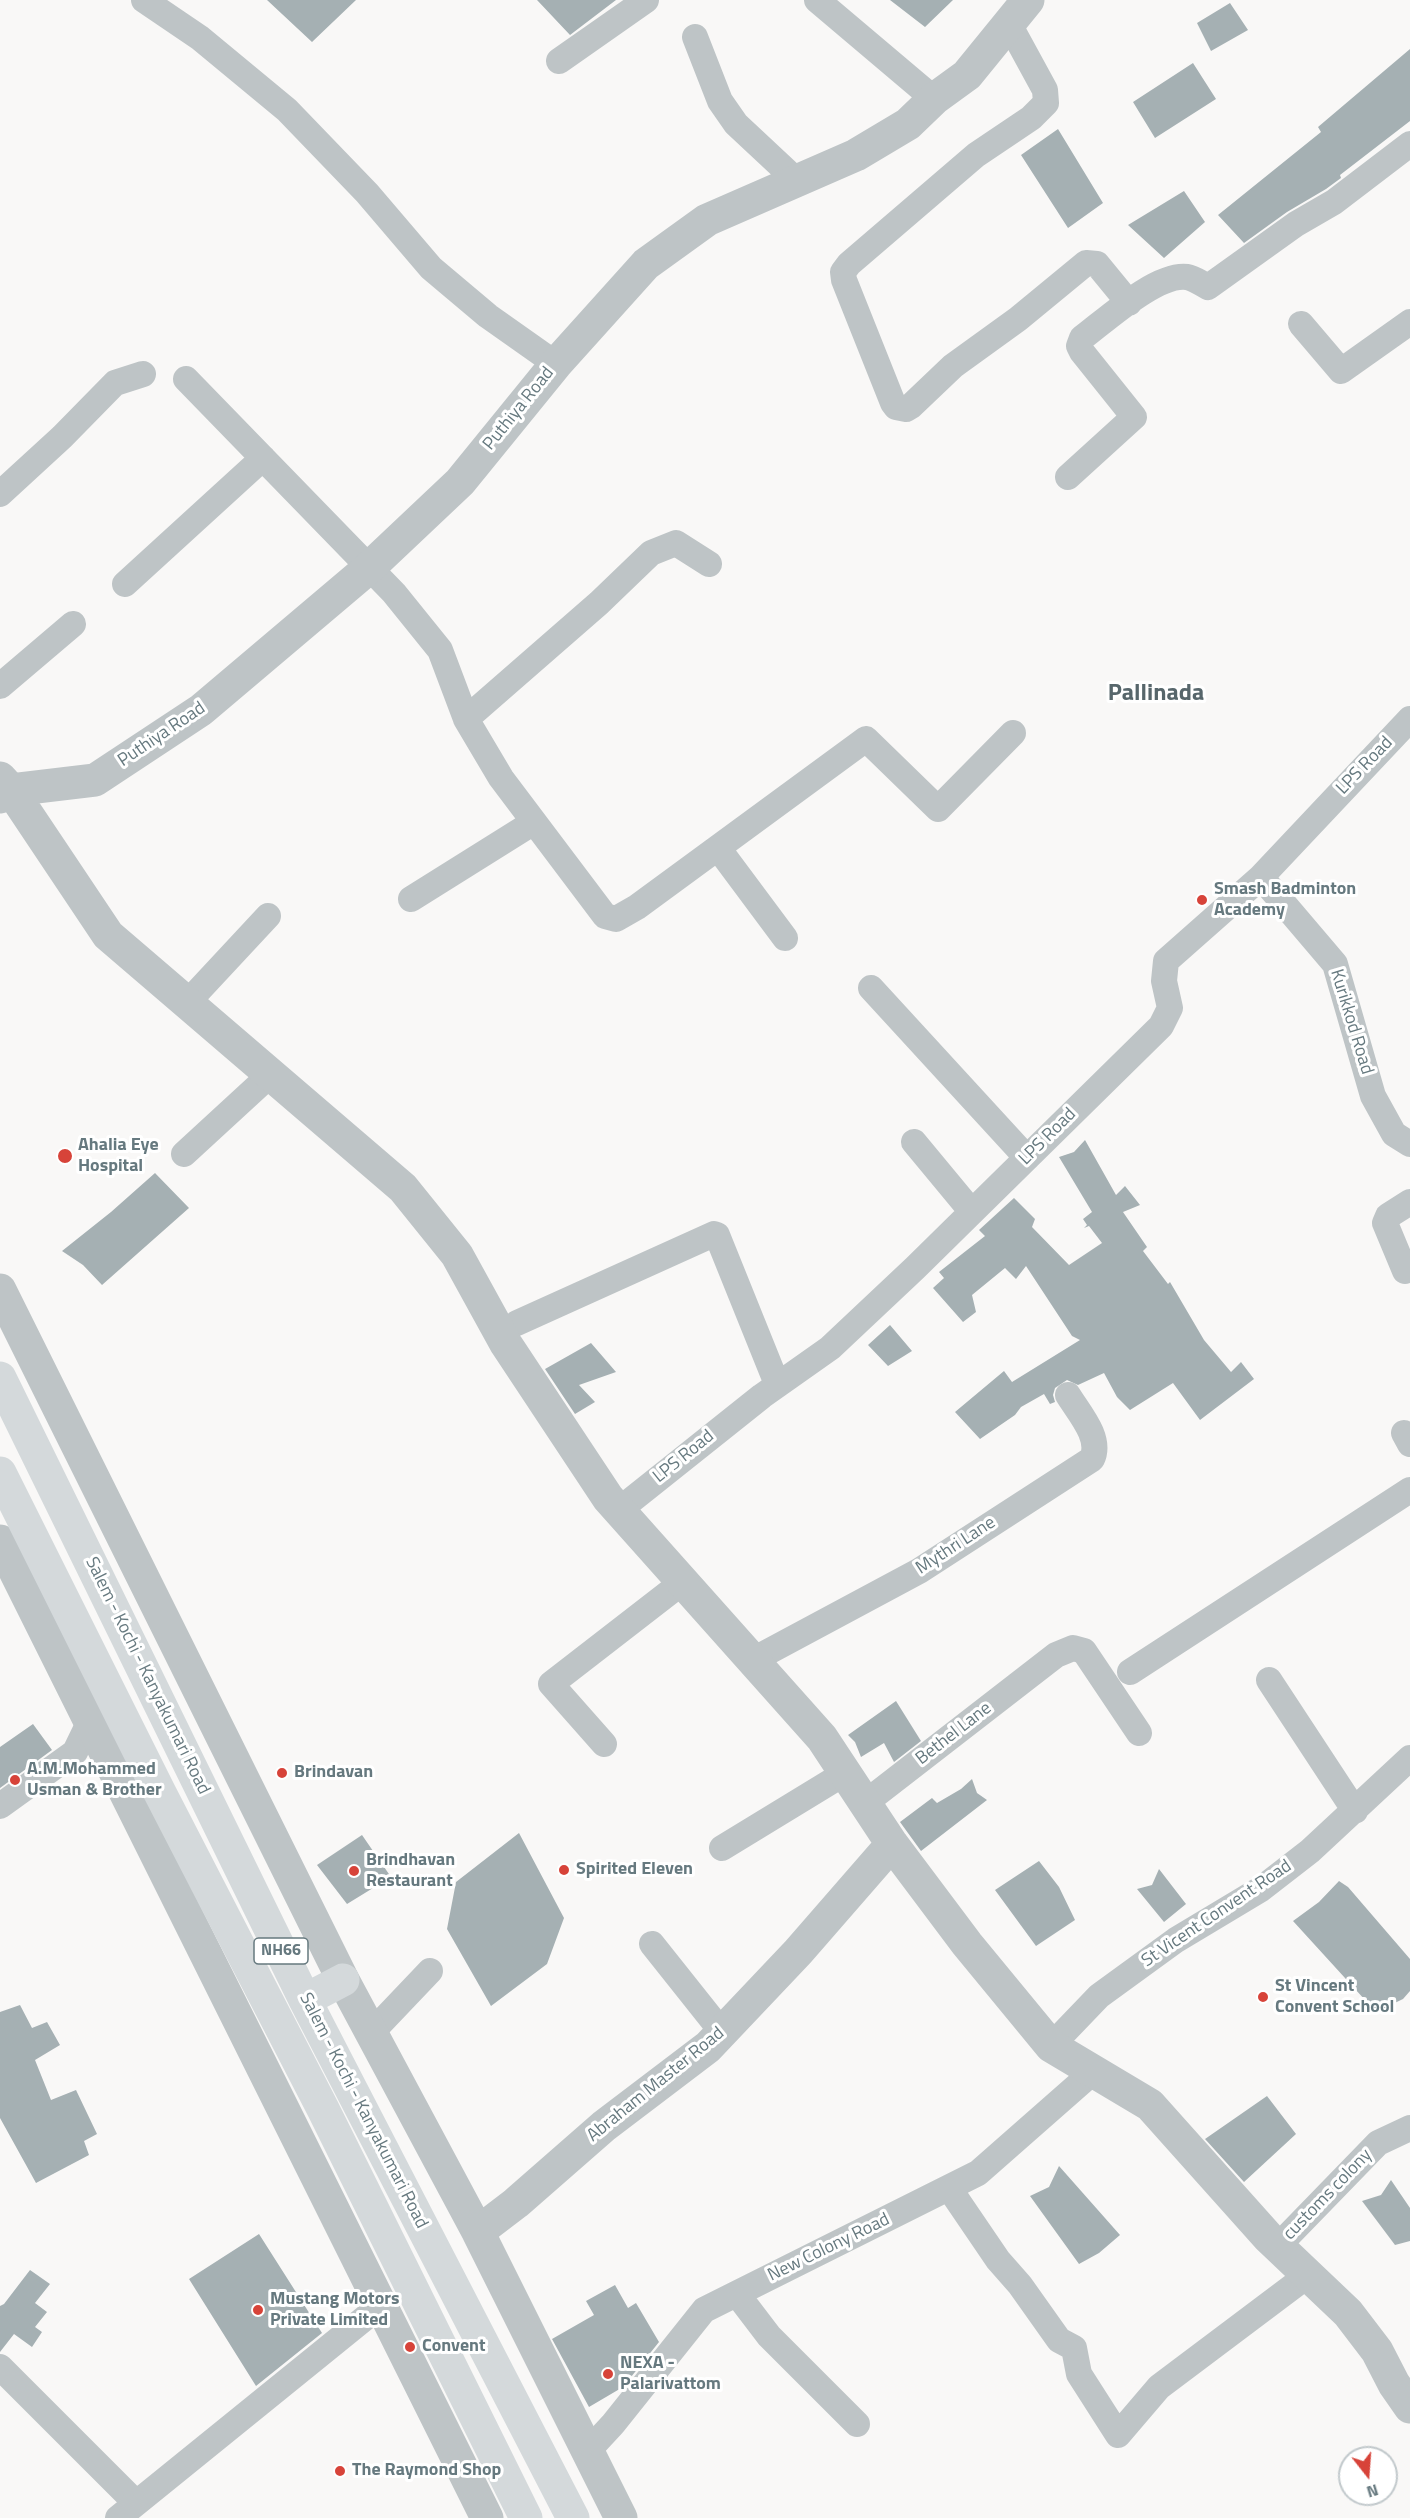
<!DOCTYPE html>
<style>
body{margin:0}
#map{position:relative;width:1410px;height:2518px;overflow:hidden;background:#f9f8f7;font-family:"Titillium Web",sans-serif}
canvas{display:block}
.north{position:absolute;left:1338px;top:2446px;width:60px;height:60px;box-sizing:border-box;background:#fff;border:2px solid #c2c9cc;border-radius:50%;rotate:163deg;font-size:16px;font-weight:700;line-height:24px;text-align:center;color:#66797f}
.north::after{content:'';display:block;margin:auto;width:21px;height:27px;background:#d74339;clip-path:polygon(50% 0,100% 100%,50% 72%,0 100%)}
</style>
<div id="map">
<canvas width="1410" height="2518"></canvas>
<div class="north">N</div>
</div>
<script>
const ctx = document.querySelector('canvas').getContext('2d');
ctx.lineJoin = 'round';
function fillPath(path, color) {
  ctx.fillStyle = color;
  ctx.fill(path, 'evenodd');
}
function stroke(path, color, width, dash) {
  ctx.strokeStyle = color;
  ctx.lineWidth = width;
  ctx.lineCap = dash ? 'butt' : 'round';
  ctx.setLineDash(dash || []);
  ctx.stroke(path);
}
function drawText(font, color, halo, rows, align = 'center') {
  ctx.font = font + ' "Titillium Web",sans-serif';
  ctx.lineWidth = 6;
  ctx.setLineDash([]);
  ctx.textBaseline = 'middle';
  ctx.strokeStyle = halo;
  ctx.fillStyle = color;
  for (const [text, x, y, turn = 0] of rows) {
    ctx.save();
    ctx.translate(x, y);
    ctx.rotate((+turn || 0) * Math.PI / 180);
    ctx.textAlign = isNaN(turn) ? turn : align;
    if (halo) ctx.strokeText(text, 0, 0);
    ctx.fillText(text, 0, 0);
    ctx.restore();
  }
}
const building = new Path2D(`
 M267,0H356L312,42Z
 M537,0H616L570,35Z
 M890,0H953L925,27Z
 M1230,3L1248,30L1211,51L1197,23Z
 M1410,49V121L1340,175L1341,178L1326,189L1287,212L1244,243L1218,215L1321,132L1318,127Z
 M1193,63L1216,99L1155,138L1133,102Z
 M1058,129L1103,203L1068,228L1021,155Z
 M1184,191L1205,222L1164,258L1128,225Z
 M1085,1140L1116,1195L1125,1186L1140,1205L1123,1212L1147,1247L1143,1251L1168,1284L1170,1282L1204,1340L1231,1372L1241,1362L1254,1379L1200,1420L1173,1383L1130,1410L1117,1397L1104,1373L1078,1385L1067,1380L1055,1388L1053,1395L1055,1402L1050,1404L1044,1394L1021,1407L1015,1415L980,1439L955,1412L1004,1371L1012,1382L1080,1340L1072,1336L1026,1266L1016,1279L1005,1268L972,1295L976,1312L963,1322L933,1288L944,1278L939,1272L985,1236L979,1230L1014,1198L1035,1219L1032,1227L1069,1265L1102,1243L1089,1226L1084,1228L1087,1225L1083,1219L1092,1212L1059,1157L1074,1152Z
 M155,1173L189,1208L102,1285L83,1265L62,1251L111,1212Z
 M890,1325L912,1351L888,1366L868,1345Z
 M591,1343L616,1372L579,1385L595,1402L575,1414L545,1369Z
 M896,1701L921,1741L894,1762L884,1743L861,1757L855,1742L848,1735Z
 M33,1724L52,1750L0,1788V1747Z
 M972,1779L977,1793L987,1800L921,1851L900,1822L932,1798L937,1803L961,1789Z
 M519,1833L564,1918L547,1964L491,2006L447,1929L456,1882Z
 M362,1835L391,1877L347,1904L317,1865Z
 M1039,1861L1059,1887L1075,1920L1036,1946L995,1890Z
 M1159,1869L1186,1904L1164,1922L1137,1889L1152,1885Z
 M1339,1881L1348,1887L1410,1959V1991L1403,1999L1376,2012L1293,1921L1319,1902Z
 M20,2005L32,2028L47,2022L60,2045L35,2060L51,2100L76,2090L97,2134L84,2141L89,2155L36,2183L0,2118V2012Z
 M1267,2096L1296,2134L1244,2182L1205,2139Z
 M1059,2166L1120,2235L1099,2253L1079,2264L1030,2196L1049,2187Z
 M1391,2180L1410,2208V2241L1395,2245L1362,2201L1381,2195Z
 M259,2234L322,2333L256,2386L189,2279Z
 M30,2270L50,2284L35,2303L47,2312L35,2327L42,2332L32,2347L14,2334L0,2352V2306L4,2304Z
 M615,2285L628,2308L636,2303L659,2342L623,2387L589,2407L552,2339L594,2315L586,2301Z`);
const minor = new Path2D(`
 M144,0L200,38L287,110L367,193L431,268L488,316L556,364
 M817,0L934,99
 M1009,24L1045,90L1046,103L1031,118L976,155L849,264L843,272L844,280L893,403L896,407L906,409L911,406L953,366L1018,319L1086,263L1097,264L1129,303
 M695,37L720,101L736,124L797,181
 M559,61L646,0
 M1301,324L1341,371L1410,322
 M186,379L394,593L440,650L466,719L599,603L651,553L676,543L709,564
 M1068,477L1134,417L1082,352L1079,346L1082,338C1106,320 1157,273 1187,277C1194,278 1202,284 1208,287L1296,224L1334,202L1410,144
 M0,494L62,437L115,383L143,374
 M125,584L263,458
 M0,686L73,624
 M466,719L501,778L605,916L616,919L637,907L866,739L938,809L1013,733
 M718,848L785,938
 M1261,877L1335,964L1373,1096L1394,1134L1410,1144
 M411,899L534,822
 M871,988L1027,1158
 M187,1003L268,916
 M914,1142L972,1212
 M184,1154L271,1074
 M1405,1271L1385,1223L1388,1216L1410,1202
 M517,1323L714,1234L717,1235L777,1384
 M1404,1433L1410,1444
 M619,1510L762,1396L830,1348L915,1268L1161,1026L1170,1008L1164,981L1166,961L1261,877L1410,719
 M753,1660L919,1571L1092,1459C1102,1438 1079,1413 1068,1395
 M1130,1672L1410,1490
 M1269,1680L1355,1811
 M604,1744L551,1684L684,1581
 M865,1803L1056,1655L1073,1648L1084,1651L1139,1733
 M0,1806L75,1752L90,1721
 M722,1848L845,1773
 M652,1944L722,2032
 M371,2033L430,1971
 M1051,2046L1099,1996L1176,1940L1261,1889L1310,1851L1410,1758
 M949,2188L998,2260L1020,2285L1059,2340L1074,2348L1079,2374L1118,2435L1159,2387L1308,2275
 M1278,2246L1378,2143L1410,2128
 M737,2294L769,2336L857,2424
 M0,2367L136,2503
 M588,2451L613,2424L704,2310L978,2173L1094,2071
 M118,2518L381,2305`);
const tertiary = new Path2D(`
 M0,778L11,790L108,935L403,1188L457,1255L506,1344L608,1498L822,1738L892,1844L967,1944L1051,2046L1150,2105L1268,2237L1348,2313L1377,2351L1394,2384L1410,2407
 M0,797L11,790L95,780L201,710L370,567L460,482L556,364L646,264L707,220L856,155L908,124L934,99L967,75L1028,0
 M0,1290L343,1980L478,2232L621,2518
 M0,1541L487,2518
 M478,2232L516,2203L604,2126L708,2047L798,1952L892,1844`);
const trunk = new Path2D(`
 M0,1378L305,2000L573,2518
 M0,1473L159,1791L323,2109L526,2518
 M305,2000L343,1980`);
const markers = [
 [1202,900,6,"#d74339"],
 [65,1156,8,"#d74339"],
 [282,1773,6,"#d74339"],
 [15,1780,6,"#d74339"],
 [564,1870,6,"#d74339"],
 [354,1871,6,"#d74339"],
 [1263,1997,6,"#d74339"],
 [258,2310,6,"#d74339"],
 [410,2347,6,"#d74339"],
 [608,2374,6,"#d74339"],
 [340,2471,6,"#d74339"]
];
const shields = [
 [281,1951,54]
];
const shieldNames = [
 ["NH66",281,1951]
];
const streetNames = [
 ["Puthiya Road",519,409,-51],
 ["Puthiya Road",162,735,-34],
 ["LPS Road",1365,766,-46],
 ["Kurikkod Road",1351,1022,73],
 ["LPS Road",1048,1137,-45],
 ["LPS Road",684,1457,-39],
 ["Mythri Lane",956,1546,-33],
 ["Salem - Kochi - Kanyakumari Road",147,1676,64],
 ["Bethel Lane",954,1734,-38],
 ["St Vicent Convent Road",1217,1914,-34],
 ["Abraham Master Road",656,2085,-39],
 ["Salem - Kochi - Kanyakumari Road",363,2111,63],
 ["customs colony",1328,2195,-46],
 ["New Colony Road",829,2248,-26]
];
const poiNames = [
 ["Smash Badminton",1214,890],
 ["Academy",1214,911],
 ["Ahalia Eye",78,1146],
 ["Hospital",78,1167],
 ["A.M.Mohammed",27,1770],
 ["Usman & Brother",27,1791],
 ["Brindavan",294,1773],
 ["Brindhavan",366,1861],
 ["Restaurant",366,1882],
 ["Spirited Eleven",576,1870],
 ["St Vincent",1275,1987],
 ["Convent School",1275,2008],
 ["Mustang Motors",270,2300],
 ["Private Limited",270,2321],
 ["Convent",422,2347],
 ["NEXA -",620,2364],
 ["Palarivattom",620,2385],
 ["The Raymond Shop",352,2471]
];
const districtNames = [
 ["Pallinada",1156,694]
];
fillPath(building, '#a5b0b3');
stroke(minor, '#bec4c6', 26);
stroke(tertiary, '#bec4c6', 33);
stroke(trunk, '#d4d9db', 33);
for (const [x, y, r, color] of markers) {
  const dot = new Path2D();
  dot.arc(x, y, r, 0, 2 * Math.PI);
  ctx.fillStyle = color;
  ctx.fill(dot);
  stroke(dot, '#fff', 2);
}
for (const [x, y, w] of shields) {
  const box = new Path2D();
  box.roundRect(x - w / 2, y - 13, w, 26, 4.5);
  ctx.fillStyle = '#fff';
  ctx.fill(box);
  stroke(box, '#66797f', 1.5);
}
drawText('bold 16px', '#66797f', null, shieldNames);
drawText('18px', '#66797f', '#fff', streetNames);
drawText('bold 18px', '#66797f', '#fff', poiNames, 'left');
drawText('bold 24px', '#57666b', '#fff', districtNames);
</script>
